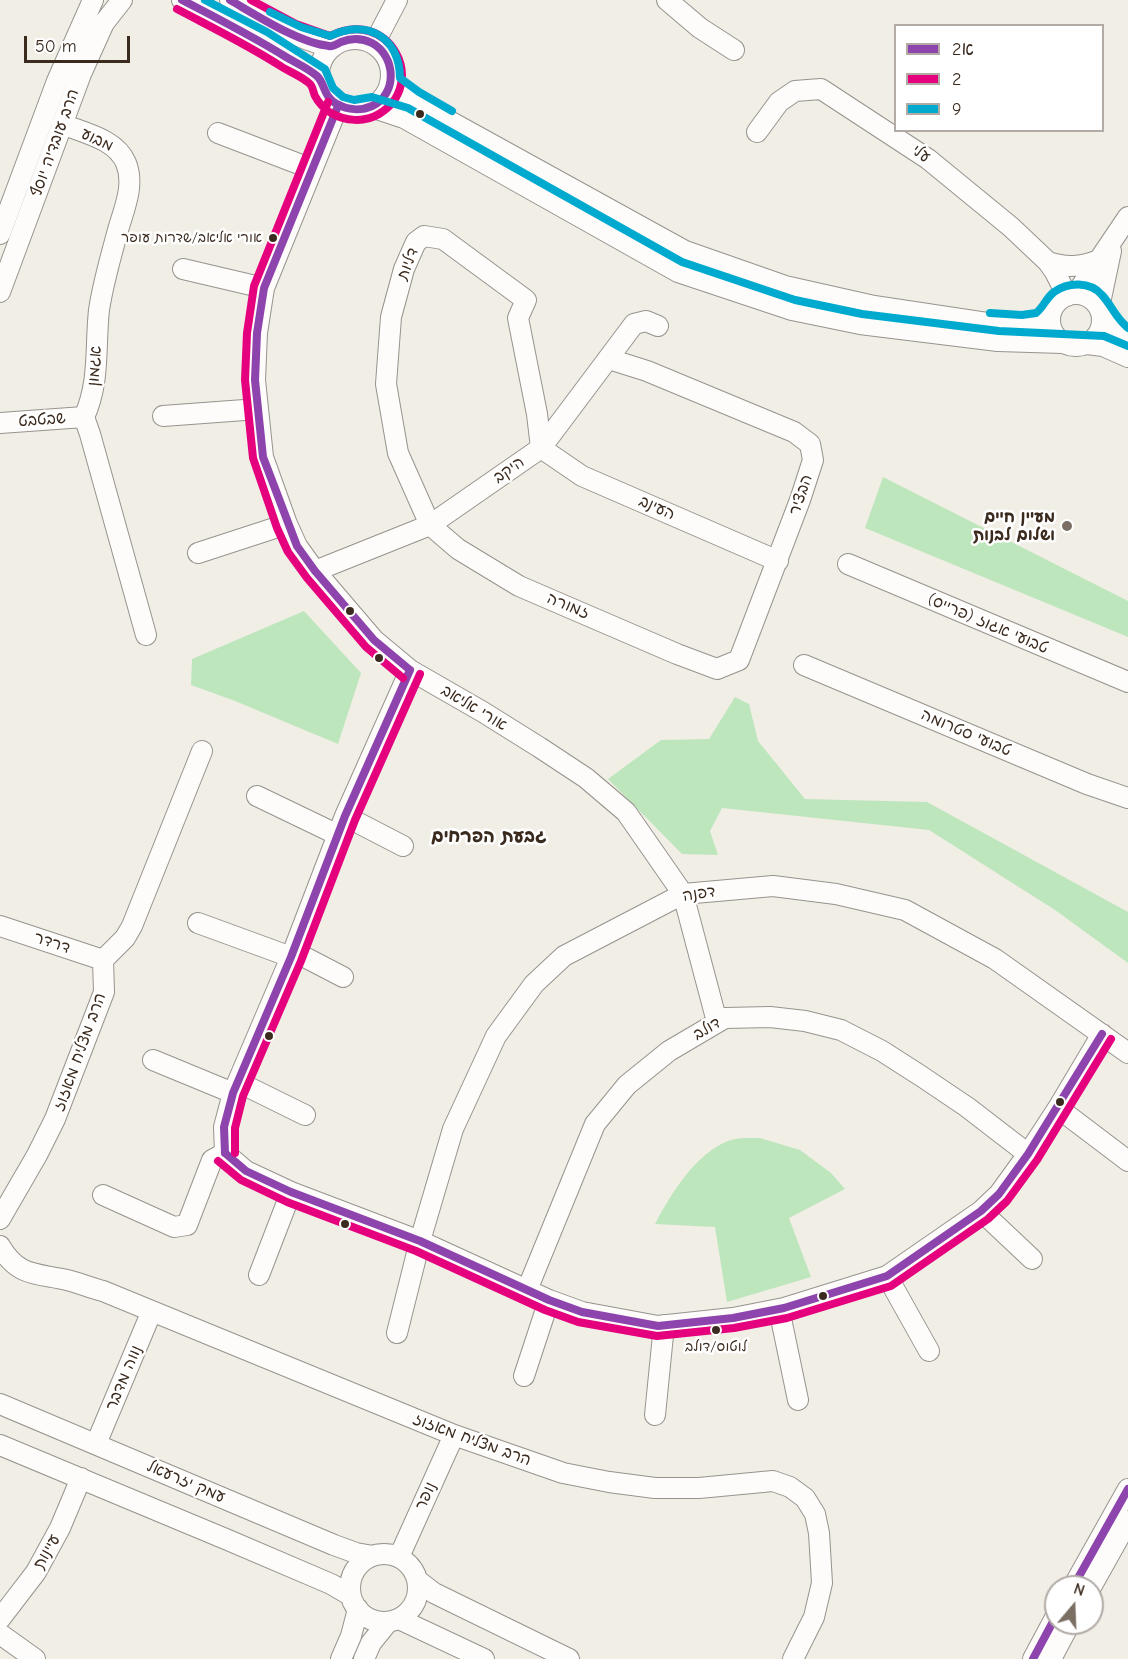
<!DOCTYPE html>
<meta charset="utf-8">
<style>
body{margin:0}
#map{position:relative;width:1128px;height:1659px;overflow:hidden;background:#f1eee6;font-family:"Comic Neue","Playpen Sans Hebrew",sans-serif}
canvas{display:block}
.legend{position:absolute;left:894px;top:24px;width:210px;height:108px;box-sizing:border-box;background:#fff;border:2px solid #b1aaa5;margin:0;padding:8px 10px;list-style:none;font-size:18px;color:#3b2a1e}
.legend li{display:flex;align-items:center;gap:12px;height:30px}
.legend b{width:30px;border:2px solid #b1aaa5}
.north{position:absolute;left:1044px;top:1575px;width:60px;height:60px;box-sizing:border-box;background:#fff;border:2px solid #b1aaa5;border-radius:50%;rotate:19deg;font-size:16px;font-weight:700;line-height:24px;text-align:center;color:#3b2a1e}
.north::after{content:'';display:block;margin:auto;width:21px;height:27px;background:#7b6f64;clip-path:polygon(50% 0,100% 100%,50% 72%,0 100%)}
.scale{position:absolute;left:24px;top:36px;width:106px;height:27px;box-sizing:border-box;border:3px solid #3b2a1e;border-top:0;padding-left:8px;font-size:18px;line-height:21px;white-space:nowrap;color:#3b2a1e;-webkit-text-stroke:4px #fff;paint-order:stroke}
</style>
<div id="map">
<canvas width="1128" height="1659"></canvas>
<ul class="legend">
<li><b style="height:8px;background:#8e44ad"></b>2א</li>
<li><b style="height:8px;background:#e5007d"></b>2</li>
<li><b style="height:8px;background:#00a9ce"></b>9</li>
</ul>
<div class="north">N</div>
<div class="scale">50 m</div>
</div>
<script>
const ctx = document.querySelector('canvas').getContext('2d');
ctx.lineJoin = 'round';
function fillPath(path, color) {
  ctx.fillStyle = color;
  ctx.fill(path, 'evenodd');
}
function stroke(path, color, width, dash) {
  ctx.strokeStyle = color;
  ctx.lineWidth = width;
  ctx.lineCap = dash ? 'butt' : 'round';
  ctx.setLineDash(dash || []);
  ctx.stroke(path);
}
function drawText(font, color, halo, rows, align = 'center') {
  ctx.font = font + ' "Comic Neue","Playpen Sans Hebrew",sans-serif';
  ctx.lineWidth = 5;
  ctx.setLineDash([]);
  ctx.textBaseline = 'middle';
  ctx.strokeStyle = halo;
  ctx.fillStyle = color;
  for (const [text, x, y, turn = 0] of rows) {
    ctx.save();
    ctx.translate(x, y);
    ctx.rotate((+turn || 0) * Math.PI / 180);
    ctx.textAlign = isNaN(turn) ? turn : align;
    if (halo) ctx.strokeText(text, 0, 0);
    ctx.fillText(text, 0, 0);
    ctx.restore();
  }
}
const green = new Path2D(`
 M883,477L1128,601V637L865,528Z
 M304,611L361,673L338,744L235,701L191,685L192,659Z
 M735,697L749,704L758,741L805,799L927,802L1128,912V963L1055,910L929,830L722,808L710,831L718,855L682,854L608,779L661,740L709,739Z
 M760,1138L800,1150L831,1173L845,1189L789,1218L811,1277L727,1302L715,1227L655,1224C671,1194 695,1154 728,1141C737,1137 751,1138 760,1138Z`);
const minor = new Path2D(`
 M182,0L261,41L319,77
 M230,0C263,19 294,38 331,47
 M667,0L700,28L734,50
 M319 75a36 36 0 1 1 72 0a36 36 0 1 1-72 0Z
 M374,44L397,0
 M390,83L413,101L685,251L785,286L874,306L987,323L1032,326L1042,323L1050,317
 M338,106L264,288L257,333L255,380L263,457L287,524L297,546L315,571L374,640L410,670L483,712L539,747L586,778L626,812L683,894L717,1022
 M371,107L404,118L678,272L792,310L860,324L998,341L1063,343
 M62,124C84,133 116,139 126,163C135,185 124,209 118,230C111,256 103,283 99,310C95,346 100,383 84,417L90,434L146,635
 M757,132L779,102L795,91L821,89L928,159L1011,227L1048,262L1055,272L1067,296
 M218,133L312,169
 M0,234L57,81L93,0
 M1048,262C1066,268 1081,267 1099,260
 M183,269L264,288
 M0,292L81,74L104,23L122,0
 M1076,294L1128,217
 M1050 320a26 26 0 1 1 52 0a26 26 0 1 1-52 0Z
 M1099,308L1111,251
 M1102,316L1128,342
 M1087,344L1103,346L1128,357
 M609,359L647,371L794,432L810,444L813,460L800,500L739,660L717,669L677,654L519,586L458,549L430,525L398,453L386,384L391,317L404,269L416,242L424,236L443,239L526,300L518,318L537,414L541,448L582,476L778,561
 M163,416L258,409
 M0,423L84,417
 M198,553L287,524
 M848,564L1128,682
 M315,571L430,525L541,448L634,324L646,321L658,326
 M804,665L1087,784L1128,798
 M257,796L338,835
 M345,816L403,846
 M198,923L291,957
 M0,926L103,960
 M293,951L343,977
 M153,1060L233,1093
 M238,1082L305,1115
 M1058,1108L1128,1161
 M225,1153L246,1171L291,1192L420,1241L549,1300L582,1312L658,1326L733,1318L784,1308L887,1276L981,1211L999,1194L1028,1154L1058,1108L1102,1034
 M225,1153L224,1127L233,1093L291,957L345,816L410,670
 M103,1195L174,1227L187,1225L212,1160L225,1153
 M981,1211L1032,1259
 M0,1219L37,1155L55,1119L104,992L103,960L125,938L132,926L202,751
 M0,1246C18,1277 36,1273 67,1280C79,1283 91,1288 103,1291L454,1435L563,1473L609,1482L655,1488H699L773,1481L790,1487L805,1498L815,1514L819,1533L822,1583L814,1617L793,1659
 M259,1275L291,1192
 M887,1276L929,1351
 M527,1290L595,1124L627,1085L669,1051L725,1018L770,1017L805,1021L841,1030L882,1051L921,1076L967,1107L1028,1154
 M779,1309L798,1400
 M397,1333L420,1241L453,1129L496,1036L534,984L564,956L683,894L773,886L836,894L905,910L995,959L1128,1053
 M524,1376L549,1300
 M0,1404L334,1545L356,1553L373,1556
 M655,1415L664,1325
 M96,1444L151,1313
 M0,1445L228,1540L331,1584L350,1595
 M350 1588a34 34 0 1 1 68 0a34 34 0 1 1-68 0Z
 M399,1557L454,1435
 M417,1580L434,1593L569,1659
 M1073,1587L1128,1489
 M1091,1587L1128,1521
 M0,1619L36,1572L60,1528L81,1478
 M399,1619L484,1659
 M0,1634L35,1659
 M341,1659L351,1636L358,1609
 M364,1659L371,1643L388,1622
 M1033,1659L1056,1616
 M1051,1659L1070,1623`);
const bus1 = new Path2D(`
 M182,0C217,18 252,36 286,57C296,63 308,68 317,76C325,83 323,97 337,104C348,110 361,111 372,106C398,94 396,56 372,43C362,38 351,38 341,42C337,44 333,47 329,46C299,43 256,15 230,0
 M338,106L264,288L257,333L255,380L263,457L297,546L315,571L374,640L410,670
 M225,1153L246,1171L291,1192L420,1241L549,1300L582,1312L658,1326L733,1318L784,1308L887,1276L981,1211L999,1194L1028,1154L1102,1034
 M225,1153L224,1127L233,1093L291,957L345,816L410,670
 M1073,1587L1128,1489
 M1033,1659L1056,1616`);
const bus2 = new Path2D(`
 M177,9C213,28 248,45 282,67C290,72 303,77 310,84C313,87 313,92 315,96C318,102 325,110 331,113C345,121 364,123 379,114C429,84 390,6 330,36L296,24L251,0
 M328,102L254,286L247,333L245,380L253,458L277,528L288,552L307,578L366,647L403,678
 M235,1153V1128L243,1096L301,961L355,820L420,674
 M218,1161L241,1180L287,1202L416,1251L545,1310L578,1322L657,1336L734,1328L787,1318L891,1286L988,1219L1007,1201L1037,1160L1111,1039`);
const bus3 = new Path2D(`
 M205,0L267,32L325,69L333,88L343,97L354,100L372,97L408,108L682,262L795,300L862,314L999,331L1104,336L1128,346
 M270,12L301,27L330,36C366,18 400,37 400,78L419,92L452,111
 M990,313L1022,315L1036,313C1043,308 1046,298 1054,292C1068,282 1090,281 1102,295C1112,306 1115,317 1128,328`);
const markers = [
 [420,114,5,"#3b2a1e"],
 [273,238,5,"#3b2a1e"],
 [1067,526,6,"#7b6f64"],
 [350,611,5,"#3b2a1e"],
 [379,658,5,"#3b2a1e"],
 [269,1036,5,"#3b2a1e"],
 [1060,1102,5,"#3b2a1e"],
 [345,1224,5,"#3b2a1e"],
 [823,1296,5,"#3b2a1e"],
 [716,1330,5,"#3b2a1e"]
];
const busNames = [
 ["אורי אליאב/שדרות עופר",262,238],
 ["לוטוס/דולב",716,1347,"center"]
];
const streetNames = [
 ["מבוע",97,140,26],
 ["הרב עובדיה יוסף",55,143,-70],
 ["עלי",921,154,35],
 ["דליות",408,264,-69],
 ["אגמון",95,366,-86],
 ["שבטבט",42,420,-4],
 ["היקב",509,470,-35],
 ["הבציר",801,495,-71],
 ["העינב",657,508,24],
 ["זמורה",568,606,22],
 ["טבועי אגוז (פרייס)",988,624,23],
 ["אורי אליאב",474,708,31],
 ["טבועי סטרומה",966,733,23],
 ["דפנה",699,894,-9],
 ["דרדר",52,943,18],
 ["דולב",707,1029,-30],
 ["הרב מצליח מאזוז",80,1052,-70],
 ["נווה מדבר",124,1378,-67],
 ["הרב מצליח מאזוז",472,1440,20],
 ["עמק יזרעאל",186,1482,23],
 ["נופר",426,1496,-66],
 ["עיינות",47,1552,-60]
];
const poiNames = [
 ["מעיין חיים",1055,517],
 ["ושלום לבנות",1055,535]
];
const neighbourhoodNames = [
 ["גבעת הפרחים",489,837]
];
fillPath(green, '#bee6bd');
stroke(minor, '#97938d', 22);
stroke(minor, '#fdfcfb', 20);
stroke(bus1, '#8e44ad', 8);
stroke(bus2, '#e5007d', 8);
stroke(bus3, '#00a9ce', 8);
for (const [x, y, r, color] of markers) {
  const dot = new Path2D();
  dot.arc(x, y, r, 0, 2 * Math.PI);
  ctx.fillStyle = color;
  ctx.fill(dot);
  stroke(dot, '#fff', 2);
}
drawText('14px', '#3b2a1e', '#fff', busNames, 'right');
drawText('16px', '#3b2a1e', '#fff', streetNames);
drawText('bold 16px', '#3b2a1e', '#fff', poiNames, 'right');
drawText('bold 18px', '#3b2a1e', '#fff', neighbourhoodNames);
</script>
